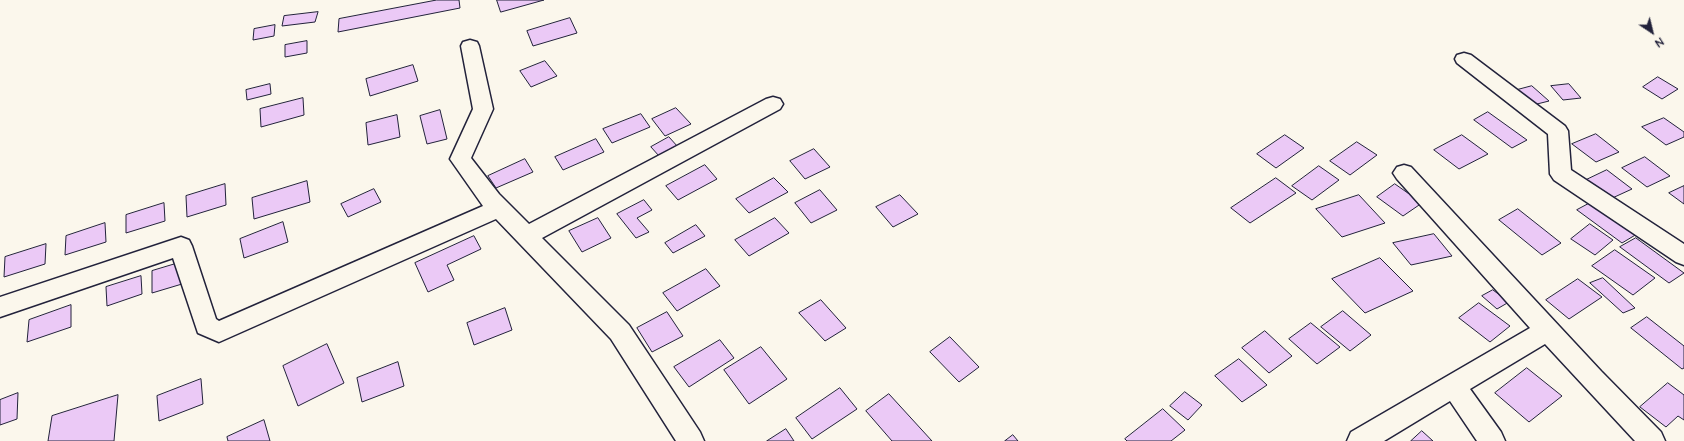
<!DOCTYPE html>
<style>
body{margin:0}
#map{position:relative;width:1684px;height:441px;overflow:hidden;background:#fbf7ec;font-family:"Architects Daughter",sans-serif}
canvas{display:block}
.north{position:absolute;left:1632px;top:12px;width:40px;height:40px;-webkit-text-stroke:3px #fbf7ec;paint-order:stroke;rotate:145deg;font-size:11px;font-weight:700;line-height:16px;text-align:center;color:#22223b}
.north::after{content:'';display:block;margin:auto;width:14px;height:18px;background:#22223b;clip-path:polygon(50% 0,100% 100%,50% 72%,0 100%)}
</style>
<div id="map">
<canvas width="1684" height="441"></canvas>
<div class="north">N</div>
</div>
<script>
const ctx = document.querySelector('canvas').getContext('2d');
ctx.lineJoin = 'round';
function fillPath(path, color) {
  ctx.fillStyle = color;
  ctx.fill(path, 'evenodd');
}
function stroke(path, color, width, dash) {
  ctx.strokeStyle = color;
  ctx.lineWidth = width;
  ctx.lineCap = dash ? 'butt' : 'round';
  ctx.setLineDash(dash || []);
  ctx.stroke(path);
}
const building = new Path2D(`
 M437,0H459L460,8L338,32L339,19Z
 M497,0H544L501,12Z
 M318,12L315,22L282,26L284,16Z
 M570,18L577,33L533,46L527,31Z
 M275,25L274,36L253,40L254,29Z
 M307,41V53L285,57V45Z
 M545,61L557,76L531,87L520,71Z
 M413,65L418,81L370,96L366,79Z
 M1658,77L1678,89L1662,99L1643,87Z
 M270,84L271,94L247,100L246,90Z
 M1569,84L1581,98L1563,100L1551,86Z
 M1532,86L1549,101L1533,105L1517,90Z
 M303,98L304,115L261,127L260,109Z
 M676,108L691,124L665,136L652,119Z
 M440,110L447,139L427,144L420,116Z
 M1488,112L1527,140L1512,148L1474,120Z
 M641,114L650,127L612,143L603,129Z
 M397,115L400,137L368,145L366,123Z
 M1664,118L1684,132V137L1666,145L1642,127Z
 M1596,134L1619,152L1596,162L1572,144Z
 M1285,135L1304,148L1276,168L1257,154Z
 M1462,135L1488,154L1459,169L1434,150Z
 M669,137L678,147L659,156L651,147Z
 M596,139L604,152L563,170L555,157Z
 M1357,142L1377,155L1350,175L1330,161Z
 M814,149L830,167L805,179L790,161Z
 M1645,157L1670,176L1647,187L1622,168Z
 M525,159L533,172L496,188L488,176Z
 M705,165L717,179L678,200L666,186Z
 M1319,166L1339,180L1312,200L1292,186Z
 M1607,170L1632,189L1608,200L1584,181Z
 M774,178L788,192L749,213L736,199Z
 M1276,178L1296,193L1250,223L1231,208Z
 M307,181L310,202L254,219L252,198Z
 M225,184L226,205L187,217L186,196Z
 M1395,184L1422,203L1403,216L1377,197Z
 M1684,186V204L1669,193Z
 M374,189L381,202L348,217L341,204Z
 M820,190L837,210L811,223L795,203Z
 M900,195L918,214L893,227L876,207Z
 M1359,195L1385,223L1342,237L1316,209Z
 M644,200L652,210L637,218L649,232L636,238L617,214Z
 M1592,202L1637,234L1622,243L1577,210Z
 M164,203L165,221L126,233V215Z
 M1518,209L1561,243L1542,255L1499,220Z
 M598,218L611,238L582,252L569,231Z
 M775,218L789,233L749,256L735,240Z
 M283,222L288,242L244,258L240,239Z
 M105,223L106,242L65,255L66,236Z
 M1590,224L1613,240L1595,255L1571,239Z
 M696,225L705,236L673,253L665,243Z
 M1434,234L1452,256L1411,265L1393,243Z
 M474,236L481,249L447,265L454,280L428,292L415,263Z
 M1636,238L1684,273L1669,283L1620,247Z
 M46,244L45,264L4,277L5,257Z
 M1615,250L1655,278L1633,295L1592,266Z
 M1380,258L1413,291L1365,313L1332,279Z
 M182,262V284L152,293V271Z
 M706,269L720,286L677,311L663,293Z
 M141,276L142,294L107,306L106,287Z
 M1603,278L1635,308L1623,313L1590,283Z
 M1578,279L1602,297L1569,319L1546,300Z
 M1493,290L1509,302L1497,309L1482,296Z
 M821,300L846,328L825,341L799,313Z
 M1479,303L1510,326L1490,342L1459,318Z
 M71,305V327L27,342L29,320Z
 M505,308L512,330L474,345L467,323Z
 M1343,311L1371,335L1350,351L1321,327Z
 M667,312L683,336L652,352L637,328Z
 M1647,317L1684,346V368L1682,369L1631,328Z
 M1311,323L1340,347L1317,364L1289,339Z
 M1265,331L1292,356L1269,373L1242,348Z
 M950,337L979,367L959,382L930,352Z
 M720,340L734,358L689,387L674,367Z
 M327,344L344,383L298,406L283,366Z
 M761,347L787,379L749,404L724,370Z
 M1239,359L1267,385L1242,402L1215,376Z
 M398,362L404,386L362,402L357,378Z
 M1527,368L1562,396L1529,422L1495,393Z
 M201,379L203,404L159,421L157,396Z
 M1668,383L1684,395V420L1678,416L1666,427L1640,407Z
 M840,388L857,409L812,439L796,418Z
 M1185,392L1202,405L1188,420L1170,406Z
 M18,393L17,419L0,425V400Z
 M889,394L932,441H892L866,411Z
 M118,395L114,441H48L52,416Z
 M1163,409L1185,430L1171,441H1127L1125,439Z
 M264,420L270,441H228L227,437Z
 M786,429L794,441H767Z
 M1422,431L1433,441H1411Z
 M1013,435L1018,441H1005Z`);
const street = new Path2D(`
 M470,40L477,42L479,46L493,109L471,158L499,194L529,224L766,99L773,97L780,99L783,104L780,109L542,238L629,325L700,432L704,441H676L611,339L496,219L219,342L198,333L173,258L0,317V297L181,237L189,240L192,246L216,319L219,321L483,206L450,159L473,109L461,46L463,42Z
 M1464,53L1471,55L1565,126L1568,131L1571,170L1684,244V265L1676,262L1554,180L1550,174L1548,134L1457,63L1455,59L1457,55Z
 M1404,165L1411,167L1601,371L1661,432L1665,441H1635L1545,344L1470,389L1501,432L1505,441H1477L1450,401L1384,441H1347L1351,432L1530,328L1397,179L1393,173L1397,167Z`);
fillPath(building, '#ebc9f6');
stroke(building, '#22223b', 1);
stroke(street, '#22223b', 3);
fillPath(street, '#fbf7ec');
</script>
